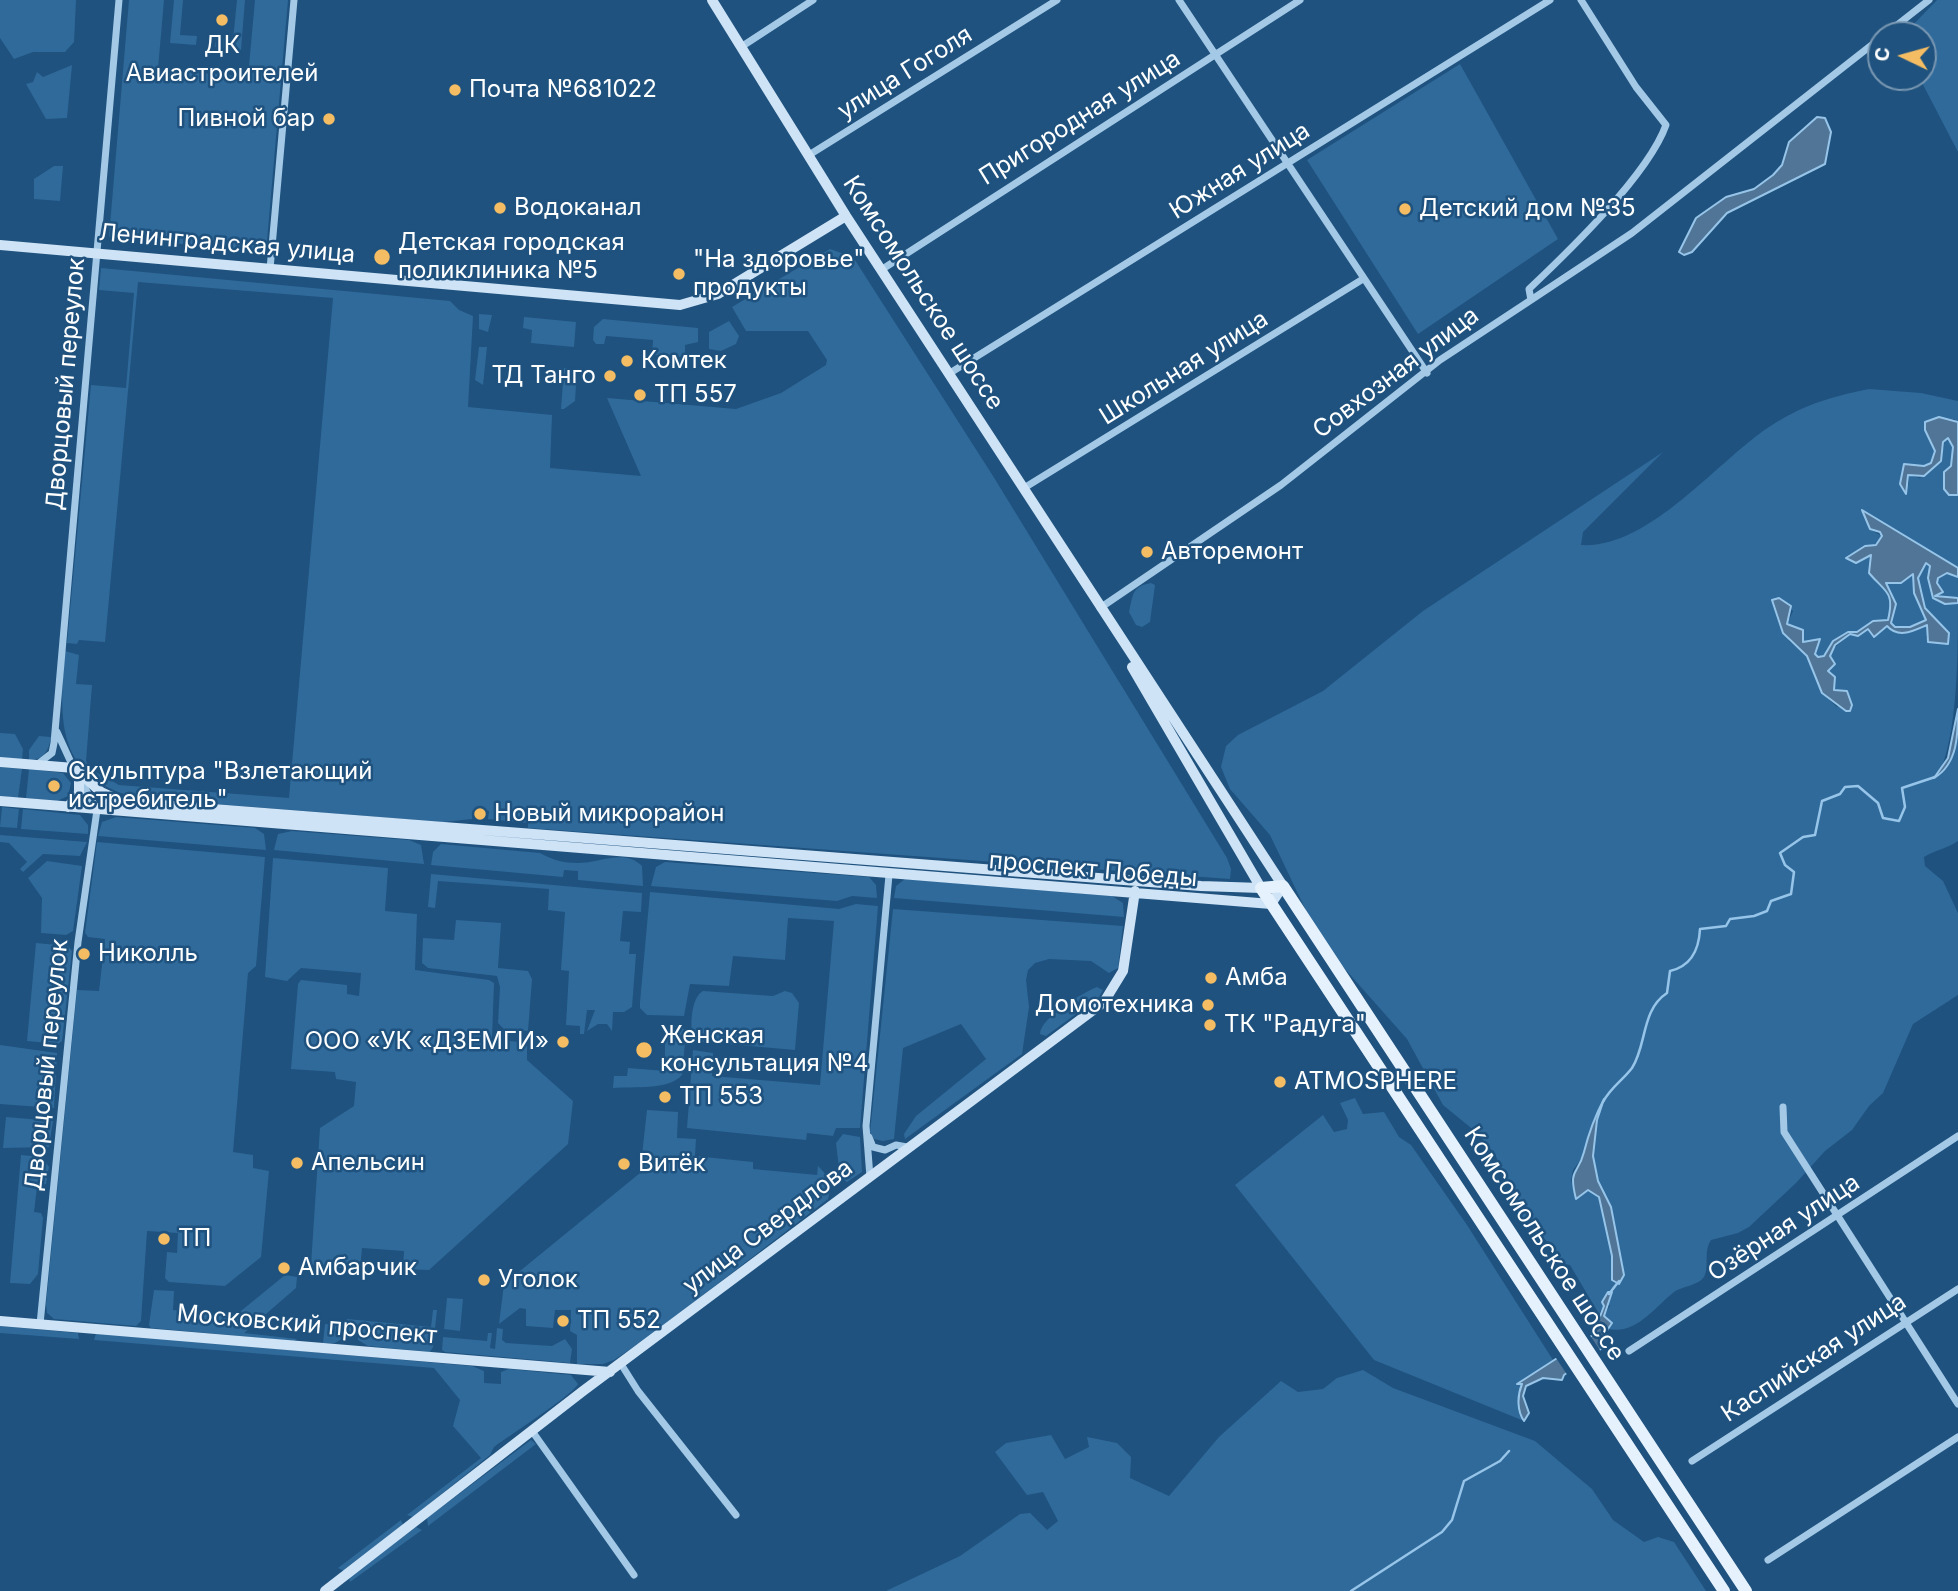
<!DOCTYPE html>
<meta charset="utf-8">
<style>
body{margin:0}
#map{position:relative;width:1958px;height:1591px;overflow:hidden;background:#1f527e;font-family:Inter,sans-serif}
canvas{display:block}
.north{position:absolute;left:1867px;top:21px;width:70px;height:70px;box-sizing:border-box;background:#1f527e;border:2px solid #7997b2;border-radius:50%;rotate:275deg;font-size:19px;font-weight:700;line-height:28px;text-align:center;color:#fff}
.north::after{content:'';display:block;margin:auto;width:24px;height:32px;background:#f5bd63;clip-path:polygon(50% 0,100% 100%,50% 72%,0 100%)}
</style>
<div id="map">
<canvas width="1958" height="1591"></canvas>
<div class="north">С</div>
</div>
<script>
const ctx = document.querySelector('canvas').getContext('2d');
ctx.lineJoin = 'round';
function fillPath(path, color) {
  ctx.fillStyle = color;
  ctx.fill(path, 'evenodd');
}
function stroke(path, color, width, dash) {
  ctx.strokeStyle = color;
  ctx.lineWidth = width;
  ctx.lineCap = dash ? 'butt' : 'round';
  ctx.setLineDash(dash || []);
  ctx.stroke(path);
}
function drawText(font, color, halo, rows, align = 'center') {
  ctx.font = font + ' Inter,sans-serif';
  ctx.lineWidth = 5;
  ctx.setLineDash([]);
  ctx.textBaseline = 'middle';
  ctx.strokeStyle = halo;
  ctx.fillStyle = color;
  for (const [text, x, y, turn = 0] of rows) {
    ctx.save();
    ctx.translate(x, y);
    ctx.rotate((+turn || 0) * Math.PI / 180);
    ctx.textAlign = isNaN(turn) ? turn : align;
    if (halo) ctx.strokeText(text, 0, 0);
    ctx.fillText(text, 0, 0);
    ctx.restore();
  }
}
const green = new Path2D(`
 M0,0H76L74,42L65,52H33L14,59L0,38Z
 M129,0H164L158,69L248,77L255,0H288L266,252L109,237Z
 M174,0H183L180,35L197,36L196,45L170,43Z
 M237,0H245L241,50L215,47L216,39L233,40Z
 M1937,0H1958V152L1919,77H1923V35H1909V29Z
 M1460,64L1558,239L1418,334L1307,160Z
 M72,65L67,118L46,119L26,84L33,82L37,72L43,77Z
 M54,166H63L60,201L34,199V179Z
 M830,249L853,257L993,476L1227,858L1231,869L1230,879L528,828V823L488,819L489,811L473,810L472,819L443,822L139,798C55,779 59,720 65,651L79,655L76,684L92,685L86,761L90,769L119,785L289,798L333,298L138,282L105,642L79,640L77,644L67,643L91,385L126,388L134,293L99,290L101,268L450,301L459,310L473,316L468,407L552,415L550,468L641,476L607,398L736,409L781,393L826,365L827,360L808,331H746L732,307Z
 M479,314L492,315L488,332L479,329Z
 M524,317L576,322L574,347L531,343L532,330L523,328Z
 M603,319L698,328V342L685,345V353L694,354L695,358L652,355L653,340L606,336L604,344H596L593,340L594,327Z
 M729,321L739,336L736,344L721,351L709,349V332Z
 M479,347H487L483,385L475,380Z
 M564,368L577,369L575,401L564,409H561Z
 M1869,389L1921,393L1958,401V422L1954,419L1925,430L1935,451L1931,464L1924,466L1904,464L1909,487L1908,475L1920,478L1941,461L1945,439L1953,443L1949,495H1958V568L1863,511L1869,529L1882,536L1876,545C1864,546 1859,553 1848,555L1871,554L1872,577C1890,588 1892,600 1889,620L1873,621L1857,632H1848L1833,641L1824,656L1818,657L1787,624L1793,611L1779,598L1789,641L1807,656L1822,693L1837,707L1847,699V692L1834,690L1828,671L1831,651L1850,634L1887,626L1892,631L1927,625L1929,629L1926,638L1949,633L1925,607L1918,578L1927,562L1930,566L1928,578L1933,598L1945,604L1958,603C1958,651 1958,737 1938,775L1952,758L1958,732V841C1946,849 1935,850 1924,857L1925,866L1943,881L1958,913V995L1913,1024L1883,1093L1869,1106L1852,1130L1825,1151L1796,1183L1749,1227L1738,1233L1711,1240C1703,1252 1710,1266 1704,1277C1698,1286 1682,1286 1674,1292C1655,1307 1636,1335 1609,1329L1612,1323L1604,1316L1610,1305L1604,1306L1599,1314L1570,1265L1559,1263L1551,1245L1522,1218L1495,1154L1476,1132L1443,1105L1407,1039L1321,942L1270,835L1230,789L1221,767L1226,746L1238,735L1323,691L1423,611L1663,452L1583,532L1581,545C1649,549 1716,462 1769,427C1802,405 1830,397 1869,389ZM1604,1101L1597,1120L1593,1156L1598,1181L1611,1207L1624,1274L1612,1280V1256L1599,1197L1588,1190L1576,1199L1571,1180L1573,1170L1584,1155Z
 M1913,573L1914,593L1926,621C1917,626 1899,630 1891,624L1896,604L1886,583H1901Z
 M1947,573L1958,577V598L1935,596L1938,578Z
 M1151,583L1155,585L1150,622L1142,627L1136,625L1129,612C1133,595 1132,586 1151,583Z
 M0,733L15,734L23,749L22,760L0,758Z
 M39,736L51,737C49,751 43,760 29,760V750Z
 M0,767L22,769L18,798L0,796Z
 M29,769L63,773L71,783L68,796L57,801L26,798Z
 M2,807L19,809L17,828L0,827Z
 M23,809L80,815L88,825V834L21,829Z
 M116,817L255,828L264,834L266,850L98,836L102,822Z
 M292,831L409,840L421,845L424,864L274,850L278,834Z
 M0,835L87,842L80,856L43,854L23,872L20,869L27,862L9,843L0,842Z
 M97,842L265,857L256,966L248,973L233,1152L253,1155V1168L269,1171L261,1257L225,1286L169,1282L165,1278L167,1252L177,1253L178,1233L147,1231L141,1321L136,1326L54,1319L47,1313L46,1304L77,990L99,991L105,939L88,937L85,933Z
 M441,844L540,853C553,860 563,863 578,863C599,863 625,848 642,866L643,886L578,880V871L564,870L563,877L431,865L433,852Z
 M273,858L388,868L385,911L417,914L415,970L489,980L494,983L492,1039L527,1043V1060L573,1101L568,1144L429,1270L403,1269L404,1251L362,1248L360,1270L311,1265L320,1128L354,1106L356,1082L336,1079L335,1072L291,1069L298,984L301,980L347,985V994L359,996L361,973L301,968L287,981L265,977Z
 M47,861L82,866L73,931L66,935L41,933L42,898L28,878Z
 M665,862L869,877L876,885L877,898L852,896L837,901L651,886L656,867Z
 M431,874L642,893L641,912L623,911L620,941L630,942L629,954H636L632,1007L624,1012H613L612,1031L607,1024H598L587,1031L595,1010H587L584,1034H580V1026L566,1025L569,971L561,970L565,912L548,910L549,889L438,881L435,908L428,907Z
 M905,879L1112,896L1123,903L1124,917L894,898L896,886Z
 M650,892L839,909L856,904L878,906L860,1128H836L833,1136L807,1133L806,1140L687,1128L693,1050L713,1053L712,1076L820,1085L834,921L788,918L785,960L733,956L729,986L690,984L684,1016L647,1015L640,1008V1002Z
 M893,909L1123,926L1118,968L1109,973L1091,961L1049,959L1035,963L1028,970L1026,980L1029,1007L1022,1054L905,1139L904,1134L916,1116L986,1059L961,1024L903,1048L894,1139L883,1141L874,1139L870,1132Z
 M456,920L501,923L498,968L528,971L532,979L528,1031L504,1029L498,1023L500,987L497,976L428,968L422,963L423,938L454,940Z
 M36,943L68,946L72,951L62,1041L58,1044L27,1041Z
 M1097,987L1103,990L1099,997L1046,1036L1040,1034C1040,1018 1082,993 1097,987Z
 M703,991L773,996L785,991L792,993L799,1003L795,1050L694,1041C689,1028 691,997 703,991Z
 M673,1026L682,1027L686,1032L682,1075C668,1091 633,1086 613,1088L614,1076H627L628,1068L665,1071V1035Z
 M0,1045L57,1053L54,1108L0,1104Z
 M1355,1098L1363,1114L1384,1112L1399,1137L1411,1145L1467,1225L1553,1360L1519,1383L1523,1384C1517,1395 1517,1411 1524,1421L1374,1360L1235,1185L1323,1115L1334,1132L1347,1129L1348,1120L1340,1103Z
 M647,1110L678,1112L677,1138L696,1139L695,1156L753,1162V1169L817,1175L818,1166C829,1177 833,1184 828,1199L651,1335L614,1360L603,1364H577V1335L570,1331L571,1310H555L553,1328L526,1326V1309L520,1308L499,1324L504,1284L640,1173Z
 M6,1117L53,1121L49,1147L3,1148Z
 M843,1134L860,1137L862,1172L847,1182L840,1177L836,1143Z
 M21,1155L42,1157L49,1167L46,1184L37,1187L34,1212L41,1213L43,1218L38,1274L30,1284L10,1283Z
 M285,1275L297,1277L296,1288L244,1333L297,1339L294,1341L151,1328L149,1325L154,1290L174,1291L173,1310L236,1315Z
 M447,1298L463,1299L460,1331L444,1329Z
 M433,1310H437L433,1347L430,1352L368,1346L358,1340V1332L343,1331V1338L335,1343H323L325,1324L346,1326L347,1319L431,1327Z
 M0,1326L78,1333L79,1339L0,1333Z
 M497,1328L503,1329L502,1340L506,1343L552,1346L565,1339L572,1349L570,1363L445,1352L442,1350L443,1337L487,1341L488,1333H492L490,1348L495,1349Z
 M96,1333L472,1366L484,1371V1383L501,1384V1372L509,1369L571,1375L578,1384C575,1393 509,1436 494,1447L490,1455L413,1517L407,1515L481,1458L453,1426L460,1400L434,1368L94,1340Z
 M1363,1370L1393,1388L1535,1441L1592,1489L1613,1520L1644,1542L1658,1537L1674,1542L1706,1591H886L960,1556L1020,1514L1030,1513L1047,1530L1058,1521L1043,1492L1027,1495L995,1452L1006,1443L1051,1435L1065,1459L1089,1447L1087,1437L1117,1443L1131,1457L1130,1478L1169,1496L1219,1437L1281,1381L1298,1392L1323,1389L1337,1378Z
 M531,1440L536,1444L428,1526L427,1518Z
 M401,1520L403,1525L344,1571L338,1568Z
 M416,1527L422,1530L350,1582L349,1577Z`);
const water = new Path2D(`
 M1817,117L1825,118L1831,132L1825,164L1727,213L1692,252L1684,255L1679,252L1696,218L1726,197L1754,189L1773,175L1782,165L1789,142Z
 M1939,417L1958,422V495H1949L1944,489V472L1951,466L1953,447L1948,438L1943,442L1941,461L1924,476L1908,475L1906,494L1900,484L1904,464L1924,466L1931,463L1935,451L1925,430V422Z
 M1862,510L1958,568V577L1947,573L1938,578L1937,583L1943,592L1935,596L1958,598V603L1945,604L1933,598L1928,578L1930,566L1926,563L1918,578L1925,608L1949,633L1948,644L1928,642L1927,625C1913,631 1899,639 1887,626L1874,637L1868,629L1858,636L1850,634L1835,645L1830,656L1835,664L1828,671L1835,677L1834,690L1847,691L1852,705L1850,711H1846L1822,693L1807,656L1783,633L1772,600L1779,598L1791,606L1787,624L1803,630V642L1820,639L1815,654L1818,657L1824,656L1833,641L1848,632H1857L1873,621L1888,620C1895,591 1885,592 1869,573L1871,555L1856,563L1846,558L1865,546L1876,545L1882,536L1880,532L1870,529ZM1913,574L1914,593L1926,620L1910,627H1895L1891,623L1896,604L1886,583H1901Z
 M1958,709C1958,734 1958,764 1934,778L1948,758Z
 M1604,1099L1597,1120L1593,1156L1598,1181L1611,1207L1624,1275L1619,1284L1612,1280V1256L1599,1197L1588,1190L1576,1199C1568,1167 1578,1176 1584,1152C1589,1132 1594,1118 1604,1099Z
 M1608,1292H1612L1604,1316L1612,1323L1602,1338L1601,1349L1564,1375L1562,1380L1543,1378L1526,1386L1523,1396L1529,1413L1524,1421C1517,1411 1517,1396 1522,1384H1517L1593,1335L1604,1306L1602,1302Z`);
const pier = new Path2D(`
 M1589,1334L1602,1353L1568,1376L1554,1355Z`);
const stream = new Path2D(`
 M1603,1102C1610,1088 1623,1080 1632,1068C1647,1045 1641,1010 1667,993L1670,971C1692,966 1699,949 1700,929L1726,926L1730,919L1754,916L1767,911L1771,901L1791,894L1794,872L1785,865L1780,853L1803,837L1815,835L1822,801L1840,794L1845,787L1858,786L1878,803L1883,818L1899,821L1905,807L1902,788L1935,777
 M1609,1294L1619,1281
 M1351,1591L1442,1532L1452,1520L1464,1481L1500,1461L1509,1451`);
const street = new Path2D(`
 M1179,0L1427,373
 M741,47L813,0
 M809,155L1057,0
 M270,269L294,0
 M881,270L1300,0
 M1531,300L1632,233L1929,0
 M950,373L1550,0
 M1024,488L1363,279
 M1100,608L1281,485L1440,360L1531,300L1529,289C1569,251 1648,175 1666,125L1636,87L1581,0
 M57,732L74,769
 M39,763L52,753L54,743L119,0
 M1783,1107L1784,1132L1958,1404
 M869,1137L873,1147L885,1150L896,1145L907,1147
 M870,1177L866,1126L889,875
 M40,1324L78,942L97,810L80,779
 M1629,1351L1958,1136
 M621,1364L638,1391L736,1515
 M532,1431L634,1575
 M1692,1461L1958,1289
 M1768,1560L1958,1437`);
const secondary = new Path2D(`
 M0,245L680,305L718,294L846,216
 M0,762L74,768L101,792L123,802
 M0,801L1271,904L1283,886L846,216L712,0
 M68,807L79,793V777
 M99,808L108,804L123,802L1201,886L1261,888L1132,667
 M0,1321L610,1372
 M325,1591L583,1391L1104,1002L1123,971L1135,891`);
const primary = new Path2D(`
 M1724,1591L1261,888L1283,886L1746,1591`);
const markers = [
 [222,20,7,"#f5bd63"],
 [455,90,7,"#f5bd63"],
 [329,119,7,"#f5bd63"],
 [500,208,7,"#f5bd63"],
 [1405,209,7,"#f5bd63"],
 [382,257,9,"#f5bd63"],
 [679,274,7,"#f5bd63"],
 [627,361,7,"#f5bd63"],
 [610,376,7,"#f5bd63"],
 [640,395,7,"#f5bd63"],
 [1147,552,7,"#f5bd63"],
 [54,786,7,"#f5bd63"],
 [480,814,7,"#f5bd63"],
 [84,954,7,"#f5bd63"],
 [1211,978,7,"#f5bd63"],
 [1208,1005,7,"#f5bd63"],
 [1210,1025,7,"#f5bd63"],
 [563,1042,7,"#f5bd63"],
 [644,1050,9,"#f5bd63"],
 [1280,1082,7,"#f5bd63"],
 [665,1097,7,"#f5bd63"],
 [297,1163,7,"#f5bd63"],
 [624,1164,7,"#f5bd63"],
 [164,1239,7,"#f5bd63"],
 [284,1268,7,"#f5bd63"],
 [484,1280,7,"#f5bd63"],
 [563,1321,7,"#f5bd63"]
];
const poiNames = [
 ["ДК",222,46,"center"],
 ["Авиастроителей",222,74,"center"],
 ["Почта №681022",469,90],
 ["Пивной бар",315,119,"right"],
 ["Водоканал",514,208],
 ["Детский дом №35",1419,209],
 ["Детская городская",398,243],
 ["поликлиника №5",398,271],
 ["\"На здоровье\"",693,260],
 ["продукты",693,288],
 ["Комтек",641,361],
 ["ТД Танго",596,376,"right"],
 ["ТП 557",654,395],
 ["Авторемонт",1161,552],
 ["Скульптура \"Взлетающий",68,772],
 ["истребитель\"",68,800],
 ["Новый микрорайон",494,814],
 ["Николль",98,954],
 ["Амба",1225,978],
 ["Домотехника",1194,1005,"right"],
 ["ТК \"Радуга\"",1224,1025],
 ["Женская",660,1036],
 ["консультация №4",660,1064],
 ["ООО «УК «ДЗЕМГИ»",549,1042,"right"],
 ["ATMOSPHERE",1294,1082],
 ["ТП 553",679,1097],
 ["Апельсин",311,1163],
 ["Витёк",638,1164],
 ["ТП",178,1239],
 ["Амбарчик",298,1268],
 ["Уголок",498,1280],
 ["ТП 552",577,1321]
];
const streetNames = [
 ["улица Гоголя",905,73,-32],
 ["Пригородная улица",1080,118,-32],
 ["Южная улица",1240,171,-32],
 ["Ленинградская улица",227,244,5],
 ["Комсомольское шоссе",923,293,57],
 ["Школьная улица",1184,368,-32],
 ["Совхозная улица",1396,373,-37],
 ["Дворцовый переулок",66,384,-85],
 ["проспект Победы",1093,870,5],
 ["Дворцовый переулок",47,1065,-84],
 ["улица Свердлова",768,1227,-37],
 ["Озёрная улица",1784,1228,-33],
 ["Комсомольское шоссе",1544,1244,57],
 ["Московский проспект",307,1325,5],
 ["Каспийская улица",1814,1358,-33]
];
fillPath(green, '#2f6a9b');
fillPath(water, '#507596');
stroke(water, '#97c5e9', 2);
fillPath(pier, '#1f527e');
stroke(stream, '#97c5e9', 2.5);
stroke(street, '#a3c9e7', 7);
stroke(secondary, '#cee3f6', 10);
stroke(primary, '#e5f1fd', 12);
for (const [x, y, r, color] of markers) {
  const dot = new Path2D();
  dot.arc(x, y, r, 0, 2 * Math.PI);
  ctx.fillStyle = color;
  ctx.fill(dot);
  stroke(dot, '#1f527e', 2.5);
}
drawText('24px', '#fff', '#1f527e', poiNames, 'left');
drawText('24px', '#fff', '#1f527e', streetNames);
</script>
